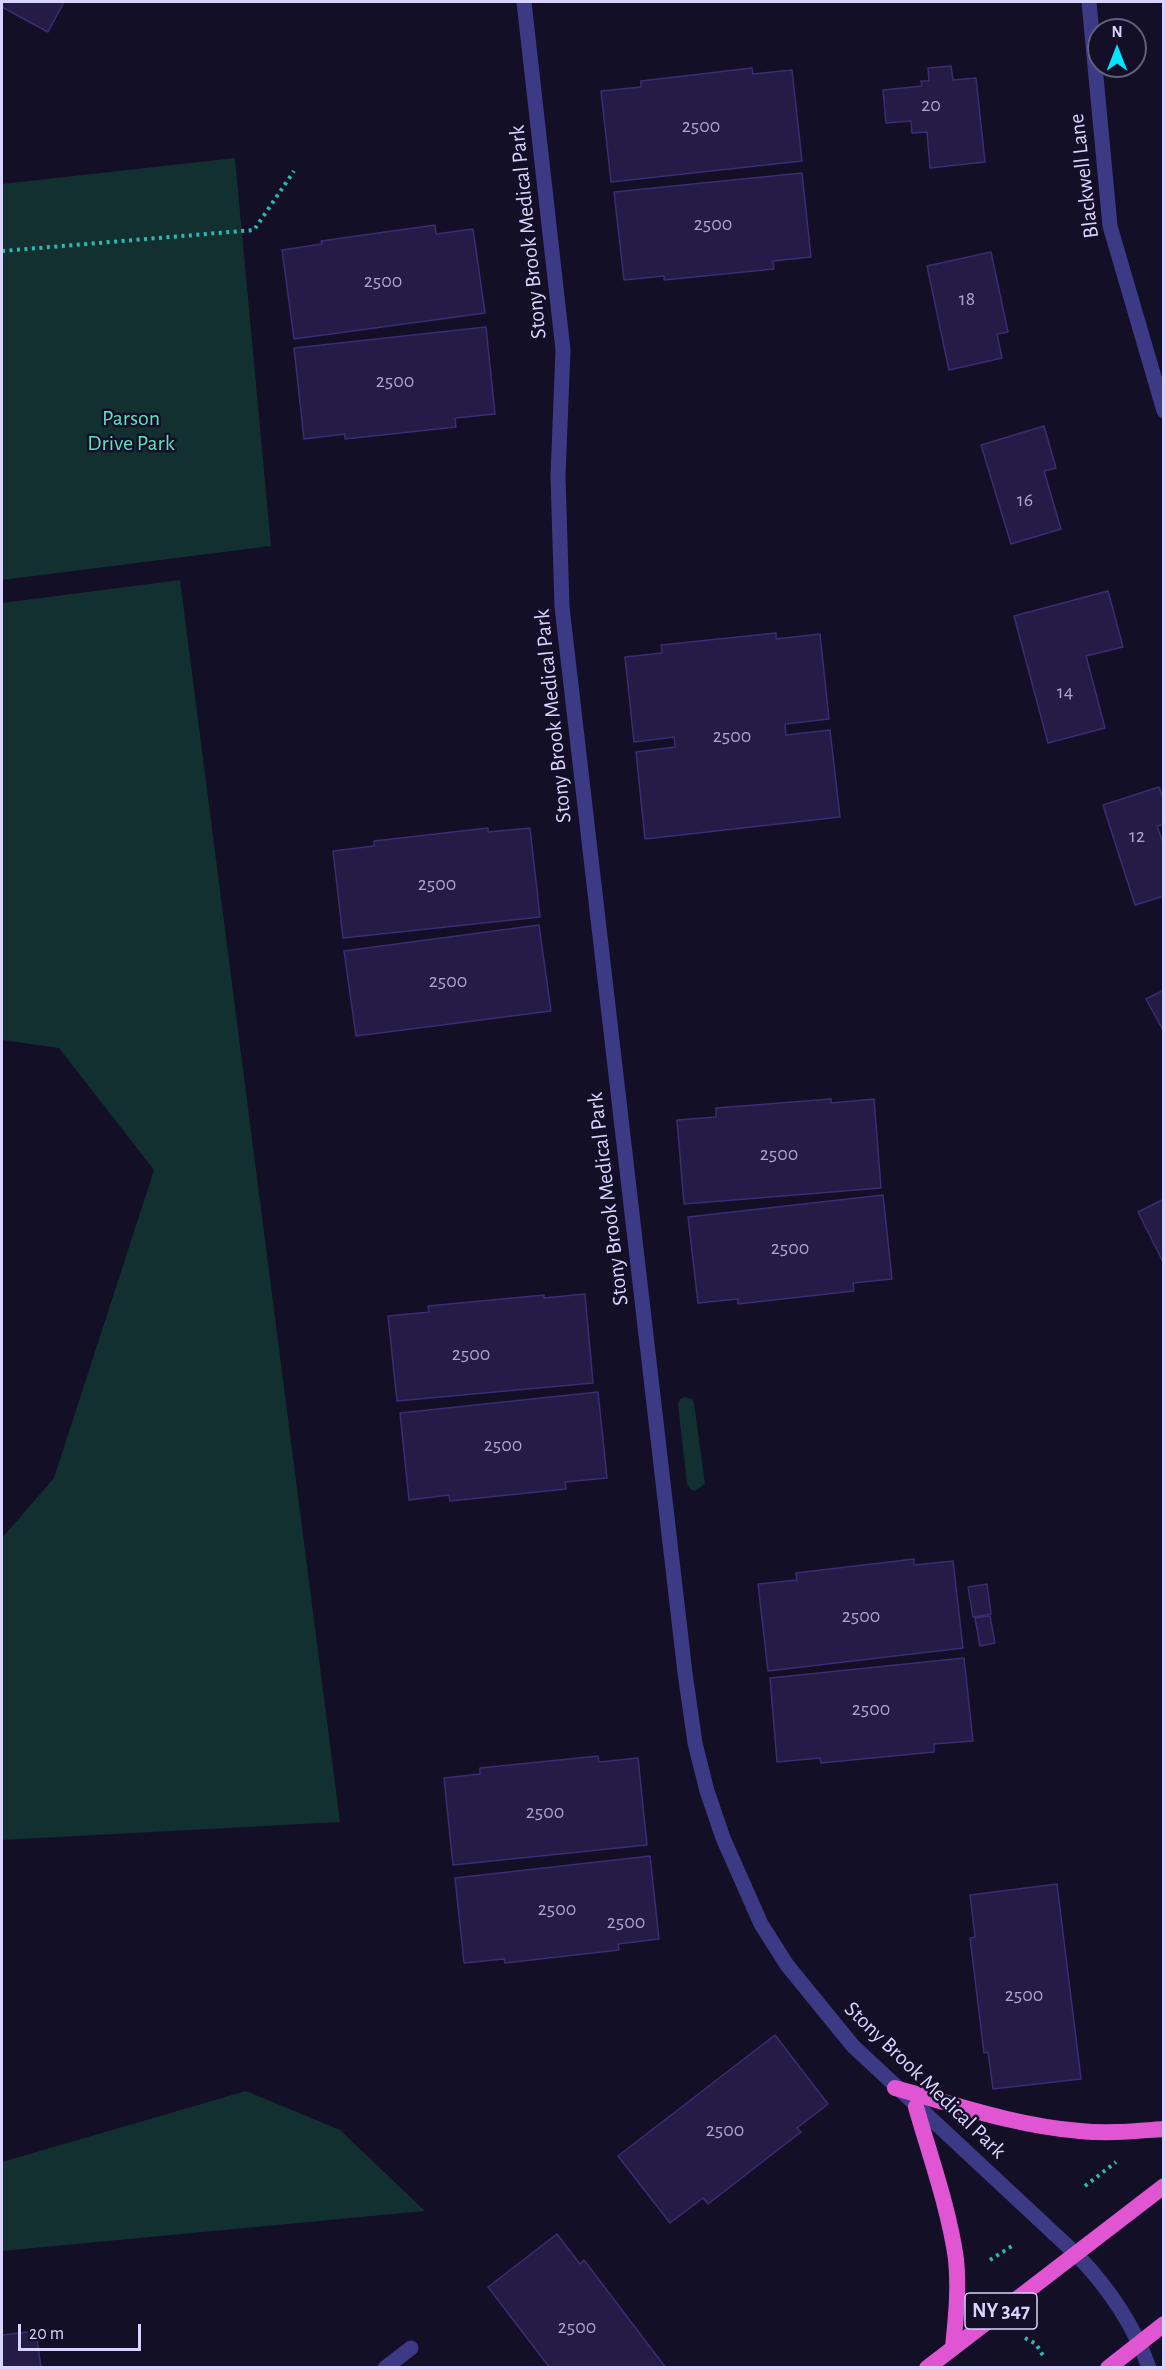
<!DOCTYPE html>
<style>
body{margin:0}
#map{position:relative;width:1165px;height:2369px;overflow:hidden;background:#130f26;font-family:"Alegreya Sans",sans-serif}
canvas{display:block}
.frame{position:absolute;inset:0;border:3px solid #d9d4ff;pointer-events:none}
.north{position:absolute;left:1087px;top:18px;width:60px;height:60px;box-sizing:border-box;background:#130f26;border:2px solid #625e7d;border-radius:50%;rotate:0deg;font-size:16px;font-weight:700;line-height:24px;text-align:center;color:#d9d4ff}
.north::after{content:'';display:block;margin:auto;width:21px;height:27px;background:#00e5ff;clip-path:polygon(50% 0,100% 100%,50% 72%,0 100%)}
.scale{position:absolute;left:18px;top:2324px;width:123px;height:27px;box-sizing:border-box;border:3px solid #d9d4ff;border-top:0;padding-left:8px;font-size:18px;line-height:21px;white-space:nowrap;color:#d9d4ff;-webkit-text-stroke:4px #130f26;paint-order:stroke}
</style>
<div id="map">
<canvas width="1165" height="2369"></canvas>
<div class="frame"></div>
<div class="north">N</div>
<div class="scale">20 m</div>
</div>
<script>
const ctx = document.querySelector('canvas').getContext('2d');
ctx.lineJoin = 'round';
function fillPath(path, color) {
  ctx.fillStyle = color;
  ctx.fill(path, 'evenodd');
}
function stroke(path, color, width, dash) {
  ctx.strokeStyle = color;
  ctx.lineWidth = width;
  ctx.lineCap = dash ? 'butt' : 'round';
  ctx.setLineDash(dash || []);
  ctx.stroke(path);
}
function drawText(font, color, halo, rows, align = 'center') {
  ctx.font = font + ' "Alegreya Sans",sans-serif';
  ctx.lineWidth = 5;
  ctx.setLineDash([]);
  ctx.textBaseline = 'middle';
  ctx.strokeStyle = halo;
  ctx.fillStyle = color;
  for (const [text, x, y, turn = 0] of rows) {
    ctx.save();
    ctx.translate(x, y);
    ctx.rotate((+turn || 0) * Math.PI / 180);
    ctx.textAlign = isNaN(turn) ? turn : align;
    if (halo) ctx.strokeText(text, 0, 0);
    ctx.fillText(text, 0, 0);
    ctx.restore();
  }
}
const green = new Path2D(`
 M235,158L271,546L2,580V184Z
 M180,580L340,1822L2,1840V1538L54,1478L154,1170L59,1048L2,1040V603Z
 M685,1397L692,1399L694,1403L705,1484L695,1491L690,1489L687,1484L678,1404L680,1399Z
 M246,2091L340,2130L425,2211L2,2251V2162Z`);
const building = new Path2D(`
 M2,2H64L48,32L2,7Z
 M951,66L953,80L976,78L985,162L930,168L927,132L912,133L911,121L886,123L883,90L922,86L921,81H929L928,68Z
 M752,68L753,74L792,70L802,161L611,182L601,91L641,87V81Z
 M802,173L811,257L773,261L774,269L664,280V276L624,280L614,192Z
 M435,225L436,234L473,229L485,313L294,339L282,250L322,244L321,241Z
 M991,252L1008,332L997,334L1002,358L949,370L927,266Z
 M486,327L495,414L455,418L456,427L345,439V434L304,439L294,348Z
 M1044,426L1056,468L1044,471L1061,529L1011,544L981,445Z
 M1108,591L1123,647L1086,656L1105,728L1048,743L1014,616Z
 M776,633V639L820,634L829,719L785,724L786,735L830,730L840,817L645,839L636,752L675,747L674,737L634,742L625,657L662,653L661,645Z
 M1159,787L1164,801V824L1157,826L1164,846V896L1135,905L1103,805Z
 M488,828V832L530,828L540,917L343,938L333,851L374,846V841Z
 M539,925L551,1011L356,1036L344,951Z
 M1164,990V1032L1146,999Z
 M831,1099V1103L874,1099L881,1188L684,1204L677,1120L716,1117V1108Z
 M883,1195L892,1279L853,1283L854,1291L738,1304V1299L698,1303L688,1217Z
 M1164,1199V1264L1138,1212Z
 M585,1294L593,1383L397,1401L388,1316L429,1312L428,1306L544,1295V1298Z
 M598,1392L607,1478L565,1482L566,1489L450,1501L449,1495L409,1500L400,1413Z
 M914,1559V1565L953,1561L963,1648L768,1671L758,1584L797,1580L796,1573Z
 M987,1584L991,1614L973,1617L968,1587Z
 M990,1616L995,1643L980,1646L975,1618Z
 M964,1658L973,1741L934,1744V1752L821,1763L820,1758L777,1762L770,1678Z
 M598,1756L599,1762L638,1758L647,1845L453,1865L444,1778L480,1774V1768Z
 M650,1856L659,1939L618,1944L619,1950L505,1963L504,1959L464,1963L455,1878Z
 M1057,1884L1081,2079L993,2089L988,2052L984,2053L970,1938L975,1937L970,1895Z
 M775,2035L828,2104L797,2128L801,2132L708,2204L703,2198L670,2223L618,2156Z
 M557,2234L580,2264L584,2260L666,2368H550L488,2287Z
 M36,2331L41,2368H2V2335Z`);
const path = new Path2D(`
 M2,251L254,230L294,171
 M1085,2186L1116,2162
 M990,2260L1012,2246
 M1025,2338L1036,2344L1045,2359`);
const service = new Path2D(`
 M524,2L563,350L558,476L562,607L685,1673L695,1743L707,1791L723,1838L761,1924L787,1965L853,2046L1076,2254
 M385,2368L411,2348`);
const minor = new Path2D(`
 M1089,2L1110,226L1164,411
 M1076,2254C1107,2286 1134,2325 1149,2368`);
const trunk = new Path2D(`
 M895,2088C956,2105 1017,2126 1080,2131C1108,2134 1136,2131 1164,2129
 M916,2107C930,2156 949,2209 956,2259C959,2289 956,2318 953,2347
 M927,2368L1164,2186
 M1108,2368L1164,2324`);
const numberNames = [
 ["20",931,105],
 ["2500",701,126],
 ["2500",713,224],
 ["2500",383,281],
 ["18",967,299],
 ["2500",395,381],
 ["16",1025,500],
 ["14",1065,692],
 ["2500",732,736],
 ["12",1137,836],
 ["2500",437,884],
 ["2500",448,981],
 ["2500",779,1154],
 ["2500",790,1248],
 ["2500",471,1354],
 ["2500",503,1445],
 ["2500",861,1616],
 ["2500",871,1709],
 ["2500",545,1812],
 ["2500",557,1909],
 ["2500",626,1922],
 ["2500",1024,1995],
 ["2500",725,2130],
 ["2500",577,2327]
];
const shields = [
 [1001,2311,72]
];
const shieldNames = [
 ["NY 347",1001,2311]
];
const streetNames = [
 ["Blackwell Lane",1084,176,-97],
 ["Stony Brook Medical Park",528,232,-96],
 ["Stony Brook Medical Park",553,716,-96],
 ["Stony Brook Medical Park",608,1199,-97],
 ["Stony Brook Medical Park",925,2080,44]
];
const parkNames = [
 ["Parson",131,418],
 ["Drive Park",131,443]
];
fillPath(green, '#12302f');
fillPath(building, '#241b47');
stroke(building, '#3b2d73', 1.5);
stroke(path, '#2fb8b0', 4, [3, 4.5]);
stroke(service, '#3d3a85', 15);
stroke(minor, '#3d3a85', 15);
stroke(trunk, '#e055d1', 16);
drawText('20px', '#aca6d1', null, numberNames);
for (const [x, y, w] of shields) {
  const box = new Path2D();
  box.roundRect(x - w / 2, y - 18, w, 36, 4.5);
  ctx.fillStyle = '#130f26';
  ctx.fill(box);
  stroke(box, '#d9d4ff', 1.5);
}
drawText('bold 21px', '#d9d4ff', null, shieldNames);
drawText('22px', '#d9d4ff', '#130f26', streetNames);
drawText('22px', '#5fe0c0', '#130f26', parkNames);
</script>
